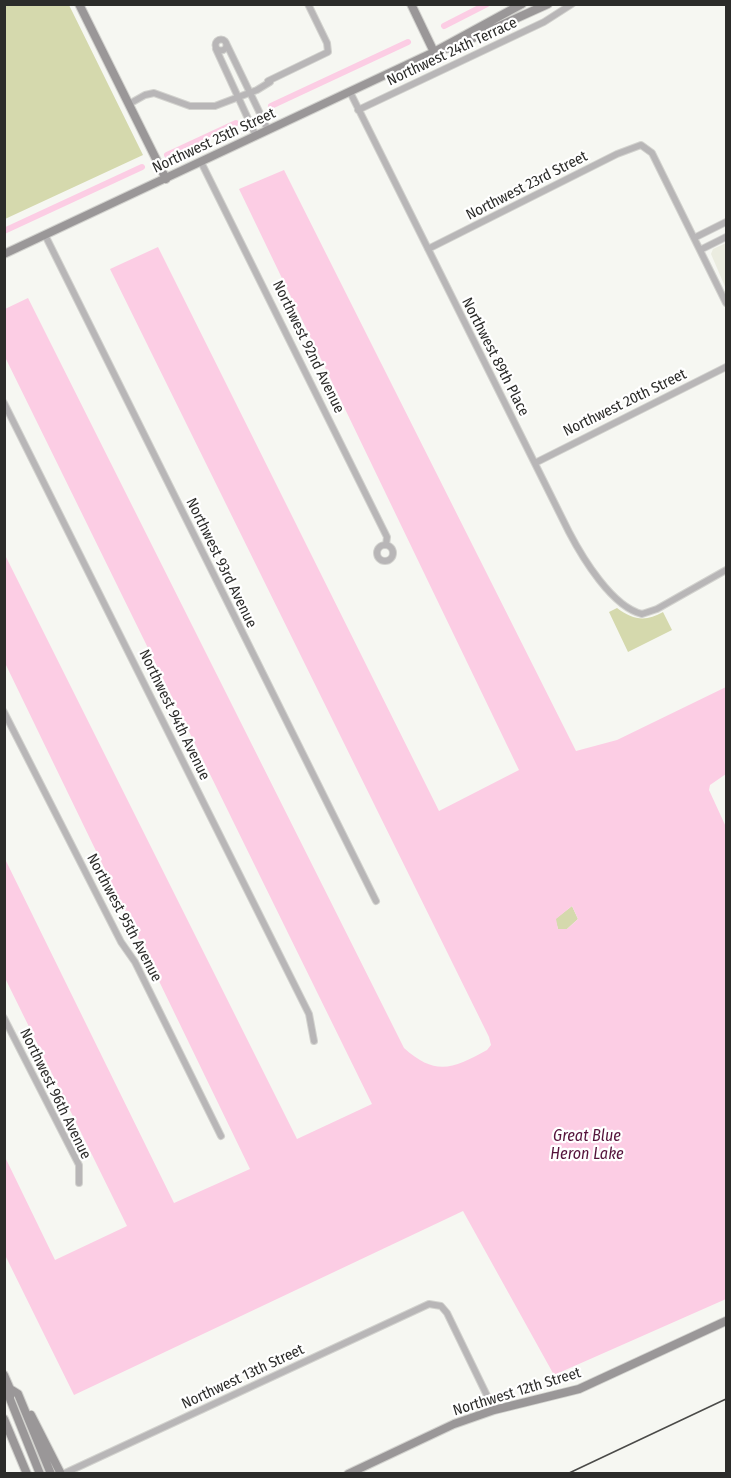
<!DOCTYPE html>
<style>
body{margin:0}
#map{position:relative;width:731px;height:1478px;overflow:hidden;background:#f6f7f2;font-family:"Fira Sans Condensed",sans-serif}
canvas{display:block}
.frame{position:absolute;inset:0;border:6px solid #2c2c2a;pointer-events:none}
</style>
<div id="map">
<canvas width="731" height="1478"></canvas>
<div class="frame"></div>
</div>
<script>
const ctx = document.querySelector('canvas').getContext('2d');
ctx.lineJoin = 'round';
function fillPath(path, color) {
  ctx.fillStyle = color;
  ctx.fill(path, 'evenodd');
}
function stroke(path, color, width, dash) {
  ctx.strokeStyle = color;
  ctx.lineWidth = width;
  ctx.lineCap = dash ? 'butt' : 'round';
  ctx.setLineDash(dash || []);
  ctx.stroke(path);
}
function drawText(font, color, halo, rows, align = 'center') {
  ctx.font = font + ' "Fira Sans Condensed",sans-serif';
  ctx.lineWidth = 4.5;
  ctx.setLineDash([]);
  ctx.textBaseline = 'middle';
  ctx.strokeStyle = halo;
  ctx.fillStyle = color;
  for (const [text, x, y, turn = 0] of rows) {
    ctx.save();
    ctx.translate(x, y);
    ctx.rotate((+turn || 0) * Math.PI / 180);
    ctx.textAlign = isNaN(turn) ? turn : align;
    if (halo) ctx.strokeText(text, 0, 0);
    ctx.fillText(text, 0, 0);
    ctx.restore();
  }
}
const built = new Path2D(`
 M726,243V289L711,254L713,249Z`);
const green = new Path2D(`
 M4,5H69L143,155L5,219Z
 M617,608C633,620 646,622 663,612L672,630L628,652L609,612Z
 M572,906L578,919L567,929H558L555,919Z`);
const water = new Path2D(`
 M284,170L576,751L617,740L726,687V774L710,785L709,790L726,827V1299L554,1375L463,1211L74,1395L5,1255V1157L55,1260L127,1226L5,978V859L174,1203L250,1169L5,663V555L297,1139L372,1104L5,357V309L28,298L404,1048C436,1077 454,1068 487,1050L491,1045L489,1037L110,269L158,247L439,811L519,770L239,189ZM572,906L578,919L567,929H558L556,919Z`);
const canal = new Path2D(`
 M444,26L487,4
 M271,106L408,42
 M167,155L236,123
 M4,231L142,167`);
const street = new Path2D(`
 M215.5 45a5.5 5.5 0 1 1 11 0a5.5 5.5 0 1 1-11 0Z
 M226,43L268,130
 M216,49L256,136
 M268,81L328,52L327,43L308,4
 M350,92L569,532C582,557 612,607 642,614L657,609L726,570
 M129,104L145,95L154,93L190,106H215L257,90L270,82
 M358,110L544,22L572,4
 M201,162L387,537L386,545
 M45,235L376,901
 M694,238L726,222
 M428,249L617,154L641,145L652,153L726,303
 M700,250L726,237
 M4,403L309,1014L314,1041
 M535,463L726,367
 M377 553a8 8 0 1 1 16 0a8 8 0 1 1-16 0Z
 M4,712L121,942L135,962L221,1136
 M4,1018L79,1165V1183
 M63,1474L429,1304L441,1306L447,1313L494,1410`);
const secondary = new Path2D(`
 M79,4L166,179
 M411,4L434,52
 M441,50L453,47L548,4
 M4,254L434,52L522,4
 M4,1375L10,1389V1399L40,1474
 M10,1389L18,1394L51,1474
 M31,1415L61,1474
 M4,1419L27,1474
 M348,1474L454,1424L494,1410L579,1389L726,1321`);
const rail = new Path2D(`
 M567,1474L726,1399`);
const streetNames = [
 ["Northwest 24th Terrace",452,52,-25],
 ["Northwest 25th Street",214,141,-25],
 ["Northwest 23rd Street",527,186,-27],
 ["Northwest 92nd Avenue",308,347,64],
 ["Northwest 89th Place",495,357,63],
 ["Northwest 20th Street",625,403,-26],
 ["Northwest 93rd Avenue",221,563,64],
 ["Northwest 94th Avenue",174,715,64],
 ["Northwest 95th Avenue",124,918,62],
 ["Northwest 96th Avenue",55,1094,64],
 ["Northwest 13th Street",243,1377,-25],
 ["Northwest 12th Street",517,1392,-17]
];
const waterNames = [
 ["Great Blue",587,1137],
 ["Heron Lake",587,1155]
];
fillPath(built, '#ebece0');
fillPath(green, '#d5d9ad');
fillPath(water, '#fccde4');
stroke(canal, '#fccde4', 6);
stroke(street, '#d2d2ce', 8);
stroke(secondary, '#d2d2ce', 10);
stroke(street, '#b8b6b7', 6);
stroke(secondary, '#9a9798', 8);
stroke(rail, '#4a4a48', 1.5);
drawText('15px', '#2c2c2a', '#fff', streetNames);
drawText('italic 16px', '#55133b', '#fff', waterNames);
</script>
